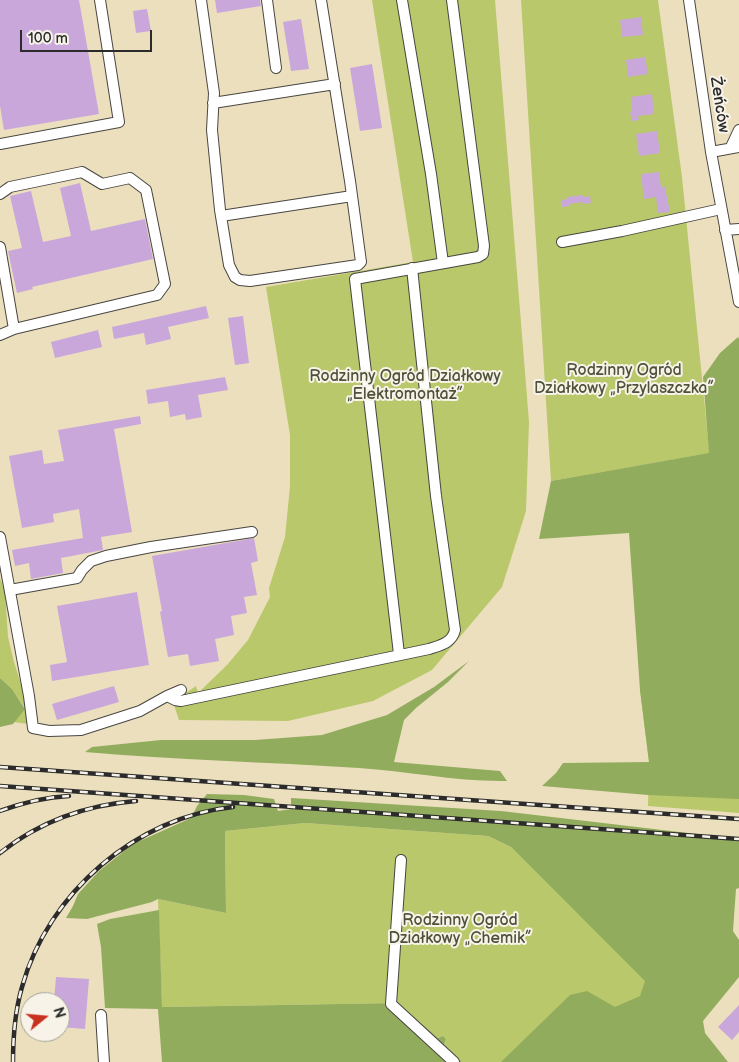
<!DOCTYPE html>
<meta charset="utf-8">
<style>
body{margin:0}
#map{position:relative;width:739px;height:1062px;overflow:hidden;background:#ecdfbe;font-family:"Balsamiq Sans",sans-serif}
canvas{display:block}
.north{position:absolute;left:20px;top:992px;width:50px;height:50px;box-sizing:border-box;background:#f7f3e8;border:1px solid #a5a39c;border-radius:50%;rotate:73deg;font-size:14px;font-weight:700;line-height:20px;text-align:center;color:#2b2b2b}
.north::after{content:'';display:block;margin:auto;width:18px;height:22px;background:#c8321e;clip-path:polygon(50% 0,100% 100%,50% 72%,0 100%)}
.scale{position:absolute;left:20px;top:30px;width:132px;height:22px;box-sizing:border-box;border:2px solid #2b2b2b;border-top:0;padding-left:6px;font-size:15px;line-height:18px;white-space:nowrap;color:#2b2b2b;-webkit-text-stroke:4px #f7f3e8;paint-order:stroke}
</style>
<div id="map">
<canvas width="739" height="1062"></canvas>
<div class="north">N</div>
<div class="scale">100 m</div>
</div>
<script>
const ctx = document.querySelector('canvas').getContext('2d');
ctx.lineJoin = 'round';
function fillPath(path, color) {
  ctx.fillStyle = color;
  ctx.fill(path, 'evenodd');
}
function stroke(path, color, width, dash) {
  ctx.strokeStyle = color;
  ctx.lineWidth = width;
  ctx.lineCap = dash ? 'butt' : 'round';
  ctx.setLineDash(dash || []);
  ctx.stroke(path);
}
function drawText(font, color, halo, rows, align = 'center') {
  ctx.font = font + ' "Balsamiq Sans",sans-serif';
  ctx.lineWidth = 4;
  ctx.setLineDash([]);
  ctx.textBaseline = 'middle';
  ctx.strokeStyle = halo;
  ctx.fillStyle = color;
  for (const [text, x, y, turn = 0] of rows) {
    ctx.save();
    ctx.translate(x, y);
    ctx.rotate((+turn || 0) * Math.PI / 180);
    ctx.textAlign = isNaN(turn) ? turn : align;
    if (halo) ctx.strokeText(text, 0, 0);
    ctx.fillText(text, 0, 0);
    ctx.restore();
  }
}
const green = new Path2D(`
 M372,0H495L529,422L526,511L502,587L432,670L373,701L288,721L179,720L173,702L196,686L198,693L227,665L248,640L270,597L269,588L285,537L290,486V435L266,287L413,262Z
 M521,0H658L682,177L709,449L739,419V813L648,806L649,762L640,690L705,454L551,481Z
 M0,578L5,592L8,637L14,662L28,706V724L14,722L25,708L12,689L0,678Z
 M305,823L488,836L511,847L692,1027L684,1062H462L444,1044L446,1039L443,1036L438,1038L398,1003L162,1007L158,899L226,913L225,831Z`);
const forest = new Path2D(`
 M738,337L739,339V799L648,795L542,786L556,773L563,763L649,762L640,690L629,533L539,539L551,481L709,453L703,377L720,353Z
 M469,661L448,682L416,708L404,720L394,762L500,771L507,781C457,782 408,771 359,768C267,762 176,760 85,752L92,747L161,740H255L322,735L387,715L434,687Z
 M0,678L12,689L25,709L13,724L0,727Z
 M207,794L244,795L274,799L278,811L291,809V798L501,811L739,839V888L736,889L733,931L739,940V977L703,1021L705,1033L728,1062H501L570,995L587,991L615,1007L640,996L645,981L511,847L488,836L305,823L225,831L226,913L158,899L152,902L87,919L66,918L73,906L78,894L99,871L133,844L191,818L197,806Z
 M159,910L162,1007L398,1003L438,1038L443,1036L446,1039L444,1044L462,1062H162L158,1009L105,1008L101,947L97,924L110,919Z`);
const building = new Path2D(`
 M0,0H79L99,114L4,130L0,106Z
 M215,0H260L261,6L217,13Z
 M147,9L151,31L136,33L133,11Z
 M641,17L643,35L622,37L620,20Z
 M301,19L309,69L291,71L283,22Z
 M645,57L648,74L628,77L626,60Z
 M372,64L382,128L360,131L350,68Z
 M652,94L654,114L638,116L639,120L632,121L630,112H632L631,97Z
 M657,131L660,153L639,156L636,134Z
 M659,172L661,187H665L670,212L658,213L656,197L644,199L641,174Z
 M80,183L91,231L145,219L153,259L32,287L33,289L17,293L8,251L22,248L10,196L31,191L43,242L71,236L60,188Z
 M584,195V197L590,196L591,203L584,204V202L569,204V206L562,207L561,200L567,199V197Z
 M206,306L209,318L168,327L171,339L146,345L144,333L114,339L112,327Z
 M243,316L249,363L235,365L228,318Z
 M98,330L102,347L55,358L51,342Z
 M225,377L228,390L198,395L202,417L186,420L185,414L170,417L168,401L148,404L146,390Z
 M140,416L141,424L114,429L132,532L101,537L103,550L61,558L63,573L31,579L29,563L15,566L12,550L83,538L79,509L53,514L54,522L22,528L9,456L42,450L44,464L64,461L58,430Z
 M254,538L258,561L251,563L257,595L244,597L247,613L231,616L234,635L215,639L219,661L190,666L188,654L168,657L160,612L162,611L152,556Z
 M137,592L149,665L52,681L50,665L67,662L57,606Z
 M114,686L119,702L57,720L52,704Z
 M56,977L89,979L85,1029L60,1027V1002H54Z
 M739,1005V1032L732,1040L718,1027Z`);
const minor = new Path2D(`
 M201,0L214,93L212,130L220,210L229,265L235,277L240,280L250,281L358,265L361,262L350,181L321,0
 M267,0L276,68
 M402,0L431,174L443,263
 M689,0L711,152L739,302
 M213,103L335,84
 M0,144L119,122L100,0
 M731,147L739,130
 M711,152L739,147
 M0,194L10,187L82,172L102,184L130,178L146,190L165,284L157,295L14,329L0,335
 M221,216L352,196
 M725,230L739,229
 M562,242L622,231L721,209
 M0,247L14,329
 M0,537L29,696L33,728L49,731L81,730L140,711L167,696L175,700L181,701L429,649C441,645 452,643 455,630L436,496L412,268
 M10,590L77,578L82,570L91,561L106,556L151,547L252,532
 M399,654L355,279L478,257L483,254L484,246L452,0
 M167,696L181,690
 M401,860L391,1004L454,1062
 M101,1015L104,1062`);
const rail = new Path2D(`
 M0,767L739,819
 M0,786L739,839
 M0,811C22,803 46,797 69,796
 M0,853C39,822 86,805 136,801
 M13,1062C13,1037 15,1011 22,987C48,893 136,817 233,807`);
const streetNames = [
 ["Żeńców",719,105,81]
];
const parkNames = [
 ["Rodzinny Ogród",624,371],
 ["Działkowy „Przylaszczka”",624,389],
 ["Rodzinny Ogród Działkowy",405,377],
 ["„Elektromontaż”",405,395],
 ["Rodzinny Ogród",460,921],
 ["Działkowy „Chemik”",460,939]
];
fillPath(green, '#b9c86a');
fillPath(forest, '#92ac5e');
fillPath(building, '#c9a7db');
stroke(minor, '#484641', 12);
stroke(minor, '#fff', 10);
stroke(rail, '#2b2b2b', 4.5);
stroke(rail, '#f7f3e8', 2.5, [8]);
drawText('16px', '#2b2b2b', '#f7f3e8', streetNames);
drawText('16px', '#4e523b', '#f7f3e8', parkNames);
</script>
